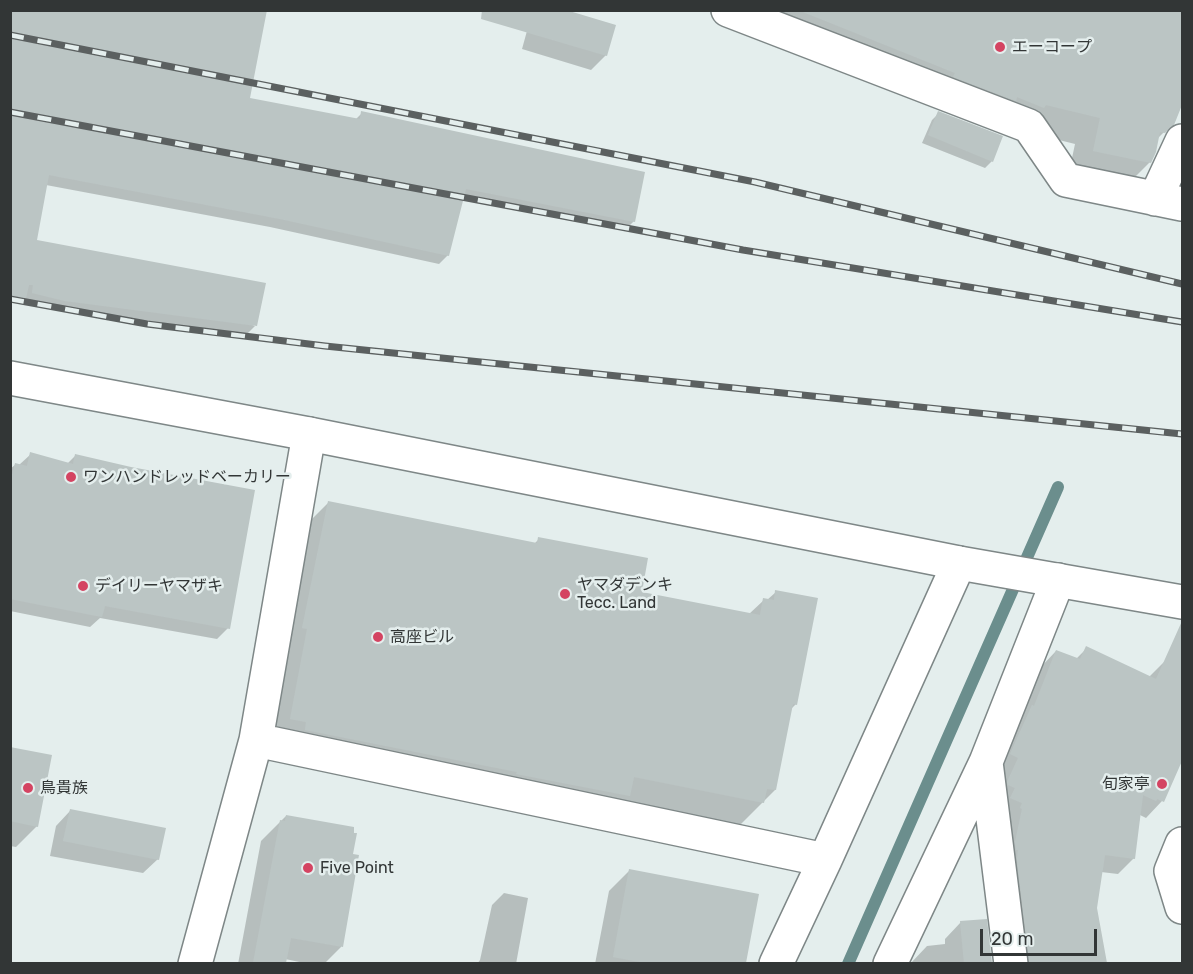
<!DOCTYPE html>
<meta charset="utf-8">
<style>
body{margin:0}
#map{position:relative;width:1193px;height:974px;overflow:hidden;background:#e4eeed;font-family:Rubik,sans-serif}
canvas{display:block}
.frame{position:absolute;inset:0;border:12px solid #323636;pointer-events:none}
.scale{position:absolute;left:980px;top:929px;width:117px;height:27px;box-sizing:border-box;border:3px solid #323636;border-top:0;padding-left:8px;font-size:18px;line-height:21px;white-space:nowrap;color:#323636;-webkit-text-stroke:4px #e4eeed;paint-order:stroke}
</style>
<div id="map">
<canvas width="1193" height="974"></canvas>
<div class="frame"></div>
<div class="scale">20 m</div>
</div>
<script>
const ctx = document.querySelector('canvas').getContext('2d');
ctx.lineJoin = 'round';
function fillPath(path, color) {
  ctx.fillStyle = color;
  ctx.fill(path, 'evenodd');
}
function stroke(path, color, width, dash) {
  ctx.strokeStyle = color;
  ctx.lineWidth = width;
  ctx.lineCap = dash ? 'butt' : 'round';
  ctx.setLineDash(dash || []);
  ctx.stroke(path);
}
function drawText(font, color, halo, rows, align = 'center') {
  ctx.font = font + ' Rubik,"Noto Sans JP",sans-serif';
  ctx.lineWidth = 5;
  ctx.setLineDash([]);
  ctx.textBaseline = 'middle';
  ctx.strokeStyle = halo;
  ctx.fillStyle = color;
  for (const [text, x, y, turn = 0] of rows) {
    ctx.save();
    ctx.translate(x, y);
    ctx.rotate((+turn || 0) * Math.PI / 180);
    ctx.textAlign = isNaN(turn) ? turn : align;
    if (halo) ctx.strokeText(text, 0, 0);
    ctx.fillText(text, 0, 0);
    ctx.restore();
  }
}
const shadow = new Path2D(`
 M10,10L248,99L355,120L362,113L634,221L625,230L462,198L448,255L439,264L270,227L46,185L35,241L255,326L247,334L55,309L24,302Z
 M707,10H1182V101L1172,124L1157,139L1150,162L1124,188L1068,177L1075,144L1019,130L930,99Z
 M530,20L606,55L591,70L522,49Z
 M939,113L992,161L985,168L922,143L932,120Z
 M31,454L67,464L75,456L228,628L217,639L100,618L90,627L10,611V469L15,465H19Z
 M328,503L534,544L539,539L640,593L749,614L764,600H767L776,592L796,704L790,710L775,790L740,825L267,742L305,526Z
 M1087,648L1149,677L1165,661L1182,665V760L1162,801L1146,818L1140,815L1134,858L1118,874L1101,872L1095,908L1106,964H1012L995,771L1040,668L1056,651L1076,659Z
 M10,748L37,826L16,847L10,846Z
 M70,811L158,859L143,873L50,856L56,826Z
 M286,816L352,834L341,947L324,964H309L285,959L284,964H238L261,841Z
 M630,870L757,895L744,964H595L609,891Z
 M504,893L528,898L516,964H477L480,960L492,905Z
 M985,921L991,964H910L927,946L945,944V939L961,922Z`);
const stream = new Path2D(`
 M848,964L1058,487`);
const building = new Path2D(`
 M10,10H267L250,98L360,119L361,111L645,172L635,222L466,189L449,256L280,219L49,175L37,240L266,283L257,326L65,301L32,293L33,285H29L26,298L10,297Z
 M482,10H566L616,25L607,56L481,19Z
 M803,10H1182V105L1174,125L1165,133L1160,132L1156,152L1151,163L1093,151L1100,118L1046,105L1044,108L1017,97L1016,101L953,77L955,73L803,12Z
 M938,111L1003,136L993,162L928,135Z
 M30,452L73,464L75,454L131,467L255,490L230,629L105,606L102,617L10,599V483L15,463L27,466Z
 M328,501L537,543L538,537L648,558L642,592L760,615L763,598L774,600L775,590L818,598L797,705L793,704L776,790L767,789L764,803L634,777L630,796L516,774L517,772L305,730L306,722L290,719L307,629L302,628Z
 M1182,621V761L1164,802L1157,799L1156,801L1143,795L1135,859L1105,855L1097,908L1107,963H1029L1017,859L1018,850H1016L1015,842L1022,809L1020,808L1022,803L1010,798L1015,788L1008,785L1007,782L1018,758L1010,754L1032,705L1034,706L1056,650L1080,659L1086,646L1156,679Z
 M10,747L52,755L38,827L10,821Z
 M70,809L166,828L159,860L63,841Z
 M286,815L354,827V833H357L353,854L359,855L343,947L291,938L286,963H253L280,820L285,821Z
 M629,869L759,894L746,963H645L613,957Z
 M987,919L992,963H964L960,921Z`);
const street = new Path2D(`
 M728,10L1029,126L1066,180L1182,204
 M1155,199L1182,141
 M256,740L825,860
 M986,762L1011,964
 M1182,844L1171,871L1182,907
 M195,964L256,740L309,434
 M776,964L825,860L959,563
 M890,964L986,762L1058,580`);
const secondary = new Path2D(`
 M10,378L309,434L959,563L1182,602`);
const rail = new Path2D(`
 M10,35L755,182L1182,284
 M10,112L743,250L1182,322
 M10,299L147,324L325,346L1182,434`);
const markers = [
 [1000,47,6,"#d44462"],
 [71,477,6,"#d44462"],
 [83,586,6,"#d44462"],
 [565,594,6,"#d44462"],
 [378,637,6,"#d44462"],
 [1162,784,6,"#d44462"],
 [28,788,6,"#d44462"],
 [308,868,6,"#d44462"]
];
const poiNames = [
 ["エーコープ",1012,47],
 ["ワンハンドレッドベーカリー",83,477],
 ["ヤマダデンキ",577,585],
 ["Tecc. Land",577,603],
 ["デイリーヤマザキ",95,586],
 ["高座ビル",390,637],
 ["旬家亭",1150,784,"right"],
 ["鳥貴族",40,788],
 ["Five Point",320,868]
];
fillPath(shadow, '#0003');
stroke(stream, '#6b8e8d', 12);
fillPath(building, '#bbc5c4');
stroke(street, '#7e8787', 36);
stroke(secondary, '#7e8787', 36);
stroke(street, '#fff', 33);
stroke(secondary, '#fff', 33);
stroke(rail, '#5b6060', 7);
stroke(rail, '#e4eeed', 4.5, [14]);
for (const [x, y, r, color] of markers) {
  const dot = new Path2D();
  dot.arc(x, y, r, 0, 2 * Math.PI);
  ctx.fillStyle = color;
  ctx.fill(dot);
  stroke(dot, '#e4eeed', 2);
}
drawText('16px', '#323636', '#e4eeed', poiNames, 'left');
</script>
